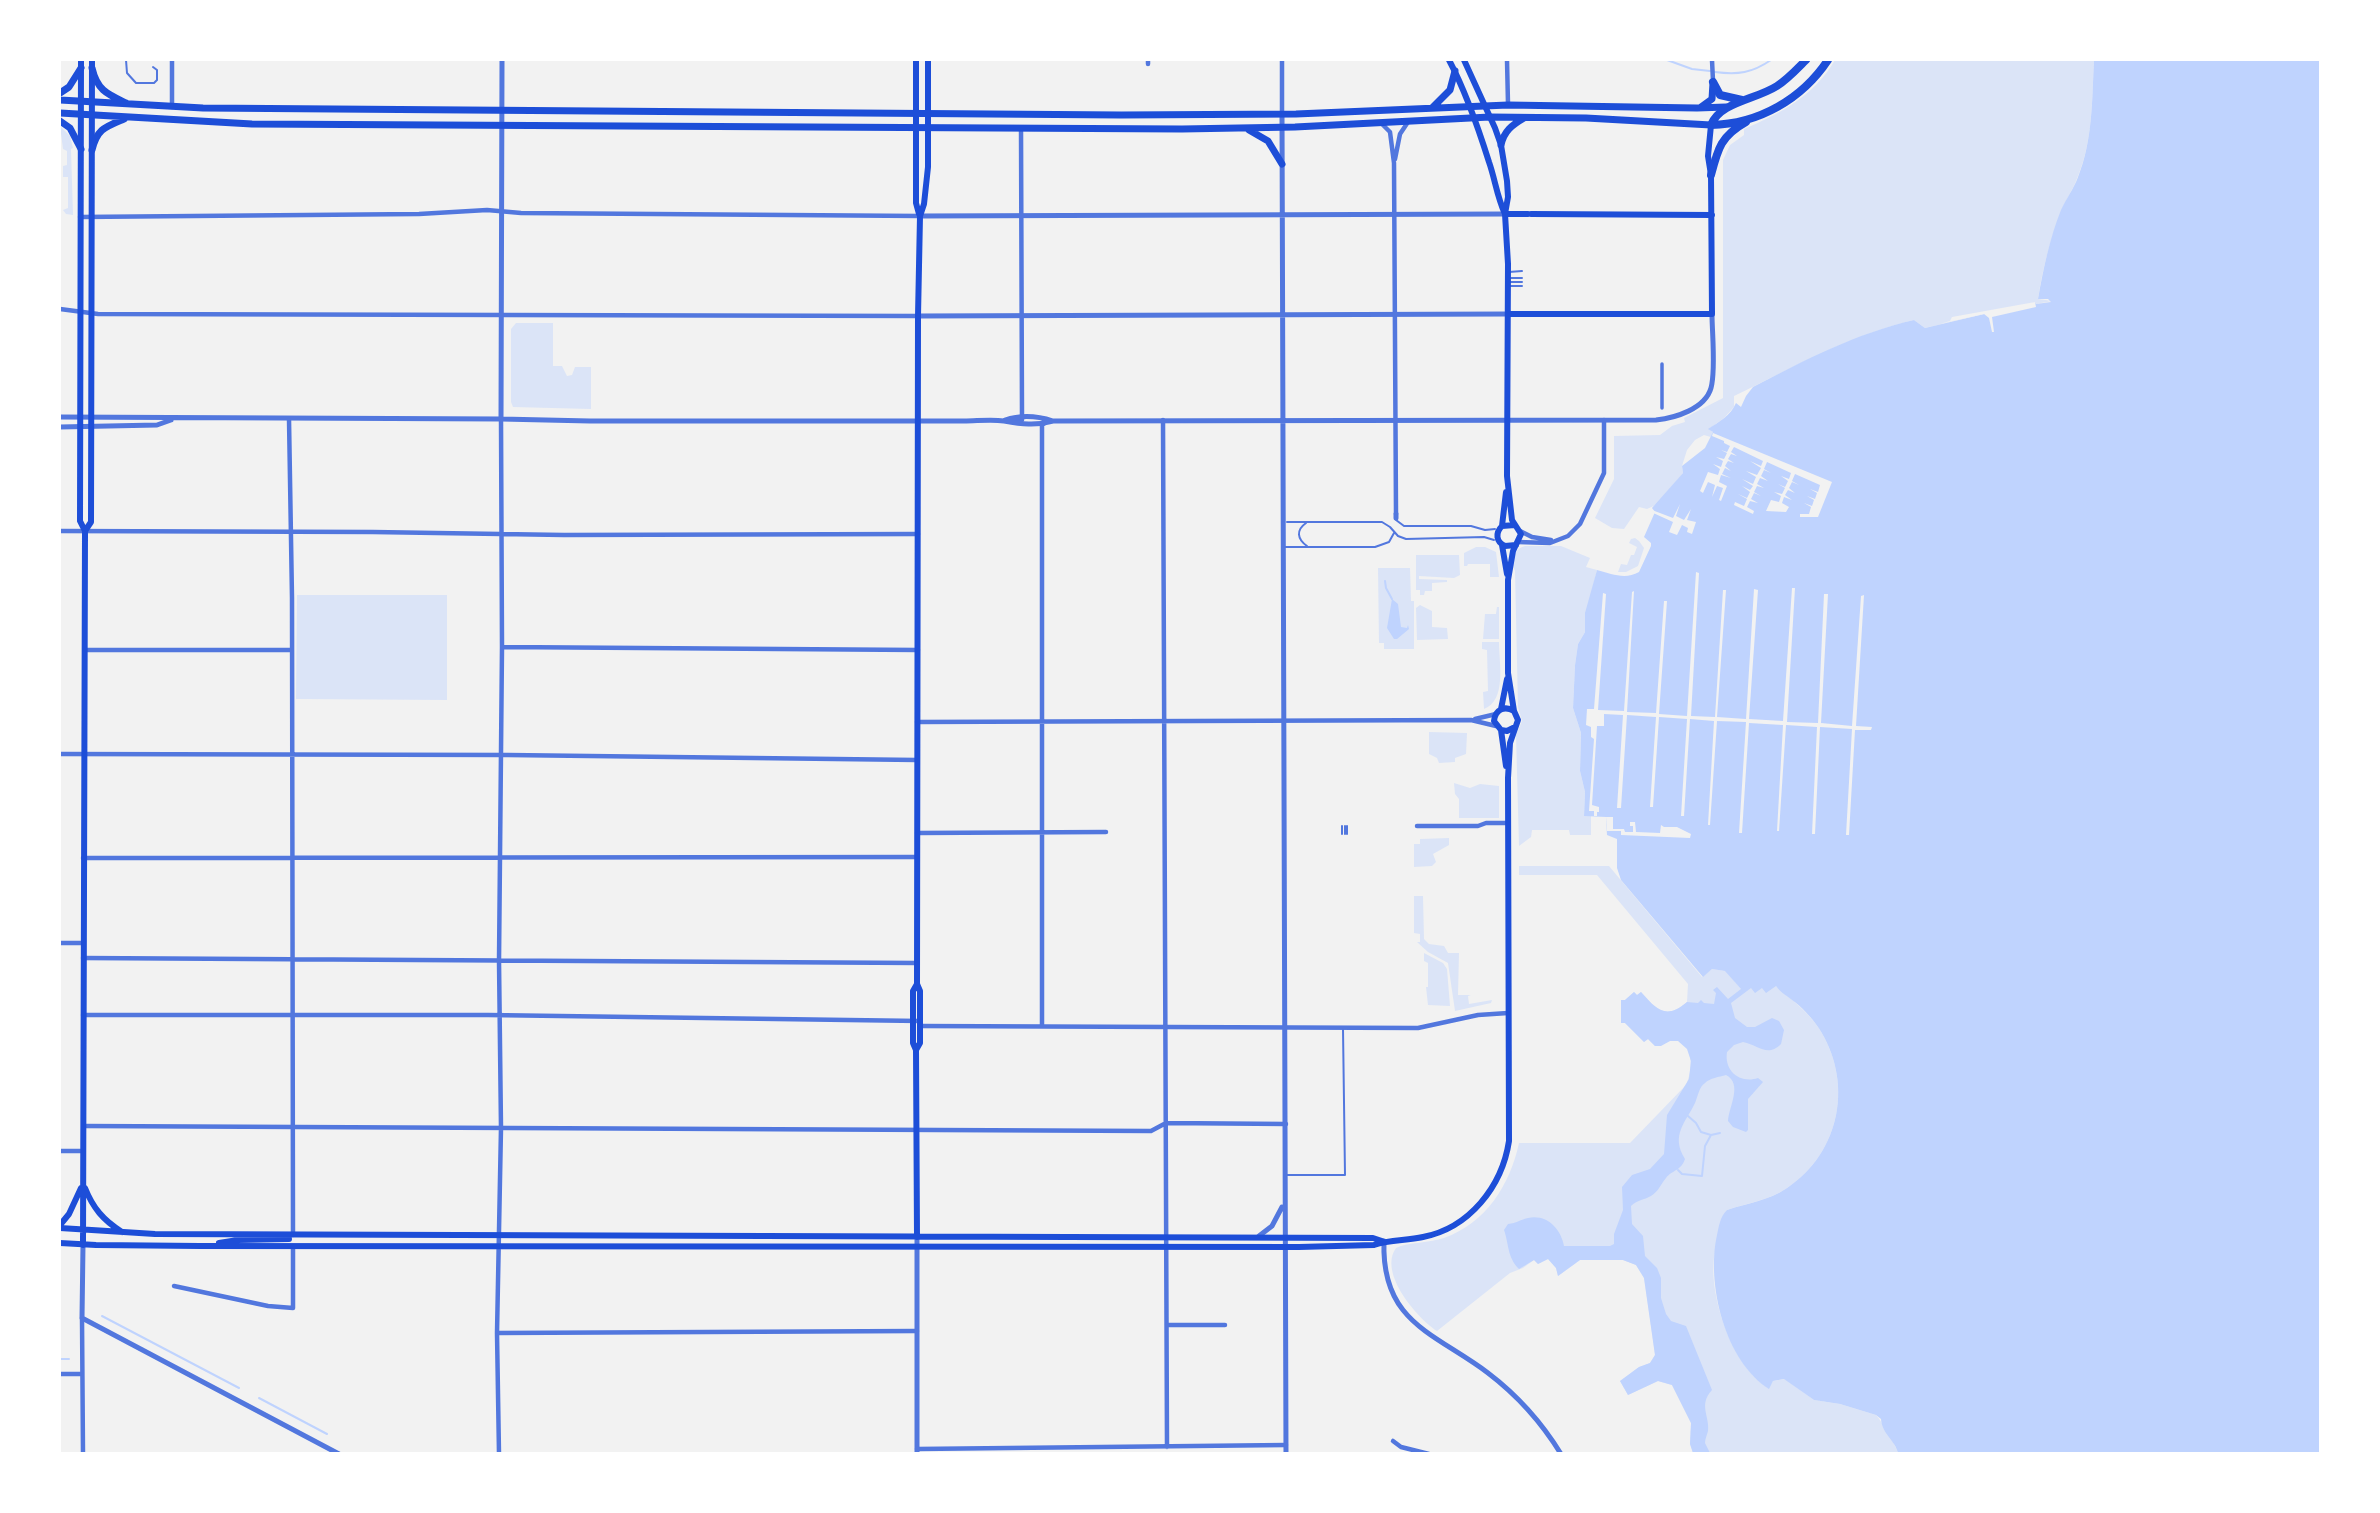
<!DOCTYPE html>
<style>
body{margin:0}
#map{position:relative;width:2380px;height:1513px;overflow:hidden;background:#f2f2f2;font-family:Helvetica,sans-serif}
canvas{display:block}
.frame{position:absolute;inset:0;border:61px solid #fff;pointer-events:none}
</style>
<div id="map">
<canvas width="2380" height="1513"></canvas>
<div class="frame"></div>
</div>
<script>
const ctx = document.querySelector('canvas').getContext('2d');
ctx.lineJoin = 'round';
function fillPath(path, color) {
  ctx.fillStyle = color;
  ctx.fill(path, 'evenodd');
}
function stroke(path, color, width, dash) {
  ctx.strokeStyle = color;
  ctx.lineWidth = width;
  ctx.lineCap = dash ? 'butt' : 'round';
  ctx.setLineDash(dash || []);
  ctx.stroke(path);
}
const green = new Path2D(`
 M1835,60H2094C2092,98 2093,140 2078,176C2073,190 2064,202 2060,215C2050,241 2042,271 2038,299L2052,301L2036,304L2035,302L1925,328L1914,320C1850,335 1793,368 1734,396V407L1724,418L1709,429L1713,432L1711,437L1704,435L1695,440L1687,450L1682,466L1683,473L1658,504L1647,509L1639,507L1624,529L1612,528L1595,518L1614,479V436L1660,435L1672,426L1685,422L1684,418L1723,398V160L1730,145L1744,135V129C1781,113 1814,96 1835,60Z
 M60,126L70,136L73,148L71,149L73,215L66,214L63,210L68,208V177H63V166L67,165V151L63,149Z
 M516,323H553V366H562L567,376L572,375L575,367H591V409L513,407L511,402V329Z
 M1635,538L1639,541L1644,548L1638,566L1626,572H1618L1621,564L1627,565L1631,555H1634L1637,547L1629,543L1631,539Z
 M1525,546H1561L1590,558L1586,567L1597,570L1585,619V632L1578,644L1575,665L1573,708L1581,733L1580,771L1585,792L1584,816H1591V835H1570L1569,830H1532L1531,837L1519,846L1516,735L1522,721L1518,707L1515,571C1510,561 1514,549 1525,546Z
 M1476,547H1485L1496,552L1499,577H1490V564H1468L1467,566H1464V553Z
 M1416,555H1459L1460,575L1454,578L1419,576V579L1447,580V582L1432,583V591H1425L1424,595H1420V590H1416Z
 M1378,568H1410L1411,601H1414V649H1384V643H1379Z
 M297,595H447V700L296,699Z
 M1420,605L1432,611V627L1447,628L1448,639L1417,640L1416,608Z
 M1497,607H1499V639H1483L1485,614H1496Z
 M1482,642H1499C1499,663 1507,700 1484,709L1483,692L1488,691L1487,650L1482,649Z
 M1429,732L1467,733L1466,754L1455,758V762L1439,763L1437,758L1429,754Z
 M1454,783L1470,788L1480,784L1499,786V818H1459V799L1455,794Z
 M1449,838V845L1433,854L1436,862L1432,866L1414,867V844H1420V839Z
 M1519,866H1609L1702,977L1712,969L1726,971L1744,992L1751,987L1776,986C1791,999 1807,1011 1818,1027C1854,1081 1841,1152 1787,1188C1768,1201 1746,1203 1727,1210C1723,1225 1716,1242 1714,1258C1709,1298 1733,1366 1768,1388L1773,1381L1785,1379L1814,1400L1840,1404L1876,1415C1881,1420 1897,1447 1898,1453H1693L1690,1444L1691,1423L1672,1385L1658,1381L1628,1395L1620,1381L1639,1367L1650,1363L1655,1355L1644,1278L1636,1265L1623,1260H1580L1558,1276L1556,1268L1548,1259L1538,1264L1534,1260L1523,1268L1510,1273L1437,1331C1417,1318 1378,1273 1396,1248C1408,1242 1430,1243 1444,1238C1486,1223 1510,1185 1519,1143H1630L1686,1085C1692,1073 1695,1044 1676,1040C1669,1039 1663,1046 1655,1046L1648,1039L1644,1042L1625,1023H1621V1000H1625L1634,992L1637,995L1641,992C1657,1010 1666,1020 1687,1002L1688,984L1597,875H1519Z
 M1414,896H1423L1424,939L1429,944L1444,946L1448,953H1459L1458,995H1471L1468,996L1469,1004L1492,1000L1491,1003L1455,1011L1448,963L1428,952L1417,942H1420V934L1414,933Z
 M1424,953L1443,963L1447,969L1450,1006L1428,1005L1426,987H1428V963L1424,961Z`);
const water = new Path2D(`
 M2094,60H2320V1453H1898C1895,1440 1882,1434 1881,1419L1876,1415L1840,1404L1814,1400L1784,1379L1773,1381L1769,1389C1725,1361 1706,1284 1717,1235C1719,1226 1720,1217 1727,1210C1747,1203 1768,1201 1787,1188C1841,1152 1854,1081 1818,1027C1811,1017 1802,1007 1792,1000C1786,995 1780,992 1776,986L1766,993L1762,988L1755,993L1751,988L1731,1003L1735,1018L1747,1027H1755L1772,1018L1779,1021L1784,1030L1781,1044C1767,1058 1759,1045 1743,1042L1734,1045L1727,1052C1724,1071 1740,1084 1758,1078L1763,1082L1748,1099V1130L1746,1132L1733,1127L1728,1121C1729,1106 1743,1084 1726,1075C1719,1077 1710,1078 1705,1083C1699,1087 1698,1096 1695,1103C1686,1122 1670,1135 1685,1159C1681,1171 1672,1170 1666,1178C1661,1184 1658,1192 1651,1196C1644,1200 1637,1200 1631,1206L1632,1224L1643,1236L1645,1256L1657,1268L1661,1278V1298L1666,1314L1671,1321L1686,1326L1712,1390C1698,1405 1710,1416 1708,1431C1707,1435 1705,1439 1705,1443L1710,1453H1693L1690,1444L1691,1423L1672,1385L1658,1381L1628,1395L1620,1381L1639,1367L1650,1363L1655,1355L1644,1278L1636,1265L1623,1260H1580L1558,1276L1556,1268L1548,1259L1538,1264L1534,1260L1519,1269C1507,1257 1509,1244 1504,1230L1508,1224C1517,1223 1519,1220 1528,1218C1547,1214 1561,1229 1564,1246H1610L1614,1244V1234L1623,1210L1622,1187L1632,1175L1650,1169L1664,1154L1667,1115L1689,1079L1691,1061L1687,1049L1678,1041H1670L1661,1046H1655L1648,1039L1644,1042L1625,1023H1621V1000H1625L1634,992L1637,995L1641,992C1657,1010 1666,1020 1687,1002L1698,1003L1701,1000L1704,1003L1714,1004L1716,993L1713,990L1717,987L1728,999L1741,989L1725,971L1712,969L1703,977L1621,880L1617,868V839L1607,835L1606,817L1584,816L1585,792L1580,771L1581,733L1573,708L1575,665L1578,644L1585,632V613L1597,570C1612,574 1625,580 1639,572L1651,546V543L1644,537L1655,512L1652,508L1683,473L1682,466L1705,448L1713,432L1708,429C1719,422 1731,415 1736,403L1741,407L1746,396L1753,387C1805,360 1857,333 1914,320L1925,328L2035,302L2036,304L2051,302L2048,299H2038C2043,270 2050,237 2061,210C2066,199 2074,188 2078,177C2093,140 2092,98 2094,60Z
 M1392,599L1398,604L1401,627L1407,628L1408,625L1409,629L1397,639H1394L1387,628Z`);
const pier = new Path2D(`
 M2035,302L2036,307L1992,317L1994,332H1992L1989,318L1984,314L1940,324L1950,321L1952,317Z
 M1713,433L1832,482L1818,517H1800V514H1809L1811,507L1804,503L1812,506L1814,500L1807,496L1815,499L1817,493L1810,489L1818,492L1820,485L1795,474L1792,481L1799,485L1792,482L1789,488L1795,493L1788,490L1785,495L1792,500L1784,497L1782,503L1789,507L1786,512L1766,511L1771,500L1779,502L1781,496L1774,492L1782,494L1785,488L1778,484L1785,487L1788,481L1781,476L1789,479L1791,473L1767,462L1764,469L1771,473L1764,470L1761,476L1768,481L1760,478L1757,484L1764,488L1757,486L1754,492L1761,496L1754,493L1751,499L1758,503L1750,501L1747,507L1754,511L1753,514L1734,505L1735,502L1744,506L1747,499L1738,494L1747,498L1750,492L1742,486L1750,490L1753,486L1742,479L1753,484L1756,477L1746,471L1757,475L1761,468L1750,461L1761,466L1763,461L1734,447L1731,452L1737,456L1731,454L1728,459L1734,463L1728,461L1725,466L1731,471L1725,468L1722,474L1731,478L1721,475L1719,482L1727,486L1721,501L1719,500L1723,488L1717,486L1712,497L1715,485L1708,482L1703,493L1700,491L1708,472L1718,475L1720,469L1713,464L1721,467L1723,461L1716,457L1724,459L1727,453L1721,450L1727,452L1730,446L1724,443V441L1712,436Z
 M1680,504L1676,516L1684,520L1691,509L1687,520L1696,522L1692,534L1687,532L1688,528L1682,525L1677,535L1669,532L1673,522L1651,512L1652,510L1673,518Z
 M1696,572L1699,573L1691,716L1715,717L1723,590H1726L1717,717L1746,719L1754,589L1758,590L1749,719L1783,721L1792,588H1795L1787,722L1818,723L1824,594H1828L1821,723L1852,726L1861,596L1864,595L1856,726L1872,727L1871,730H1855L1849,835H1846L1852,729L1820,727L1815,834H1812L1817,727L1786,725L1779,831H1777L1783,725L1749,723L1742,833H1739L1746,722L1717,721L1710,825H1708L1714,721L1690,719L1684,816H1681L1687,719L1659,717L1653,807H1650L1656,717L1627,715L1621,808H1617L1623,715L1604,714V726H1597L1592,805L1599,807V812H1597V816H1594V811H1589L1594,739L1591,737V727L1586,725L1587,709H1594L1603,593L1606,594L1598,710L1624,711L1632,592L1634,591L1627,712L1656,713L1664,601H1667L1659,714L1687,716Z
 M1606,817H1613V829H1624L1625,832H1633V826H1630V822H1635L1636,832L1660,833L1661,825L1664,827H1677L1691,834L1690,838L1621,835V831H1607Z`);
const stream = new Path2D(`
 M1667,60L1692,69L1710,71
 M1715,72C1738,75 1752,73 1771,60
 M1385,581L1386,588L1392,599
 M1688,1116L1696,1123L1701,1132L1711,1135L1720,1133
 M1678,1170L1682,1174L1702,1176L1705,1146L1711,1135
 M102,1316L239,1388
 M60,1359H69
 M259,1398L327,1434`);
const service = new Path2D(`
 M126,60L127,73L136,83H154L157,80V70L153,67
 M1509,272L1522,271
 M1509,278H1522
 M1509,282H1522
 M1509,286H1522
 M1396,520L1404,526H1471L1485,530L1495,529
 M1287,522H1382L1390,527L1398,536L1406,539L1484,537L1494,540
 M1306,523C1296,530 1297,539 1307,546
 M1284,547H1375L1389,542L1394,533
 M1342,826V834
 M1345,826V834
 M1347,826V834
 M1286,1175H1345L1343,1029`);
const pedestrian = new Path2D(`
 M1662,364V408`);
const minor = new Path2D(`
 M1148,60V64
 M1507,60L1508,104
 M1712,60L1713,81
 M172,107V60
 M1282,113V60
 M1382,124L1390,132L1394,163L1396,514
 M1395,159L1400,134L1408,122
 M80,217L419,214L487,210L521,213L920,216
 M60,309L98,314L918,316
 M289,419L292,598L293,1235
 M1163,420L1167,1447
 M1014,421L1022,420V417L1021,128
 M60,531L373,532L564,535L918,534
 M1520,531L1532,537L1551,540
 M1518,542L1550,543L1568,536L1580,524L1604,473V420
 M502,647L918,650
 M85,650H291
 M1475,719L1496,714
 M917,722L1471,720L1496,726
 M60,754L508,755L917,760
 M1417,826H1478L1486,823H1508
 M917,833L1106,832
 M83,858L917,857
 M60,943H83
 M83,958L917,963
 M83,1015H488L920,1021
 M920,1026L1418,1028L1478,1015L1508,1013
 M1042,1026V425L1045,423
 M84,1126L1151,1131L1166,1123L1286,1124
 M60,1151H83
 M174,1286L268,1306L293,1308V1247
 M82,1318L83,1454
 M1167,1325H1225
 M497,1333L917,1331
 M60,1374H82
 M1393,1441L1401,1447L1429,1454
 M917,1449L1286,1445
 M499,1454L497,1333L501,1128L499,961L502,647L501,419`);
const tertiary = new Path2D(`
 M1282,114L1286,1454
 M920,216L1505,214
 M918,316L1508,314
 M60,417L501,419L590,421H964C977,421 991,419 1004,421C1021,424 1036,426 1053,421L1656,420C1675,418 1705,409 1711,388C1716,370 1712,333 1712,314
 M501,419L502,60
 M1005,420C1020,415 1038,416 1053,421
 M60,427L157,425L171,420
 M1396,518V514
 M1259,1236L1272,1226L1282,1207
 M917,1237V1454
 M1384,1241C1381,1323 1435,1333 1488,1373C1517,1395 1542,1423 1561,1454
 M83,1245L82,1318L339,1454`);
const secondary = new Path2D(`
 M81,60L80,521L85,531L83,1245
 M916,60V203L919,214
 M1449,60C1466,92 1478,127 1489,162C1495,179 1497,197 1505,214
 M1505,214H1528
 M1531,214L1712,215
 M1508,314H1712L1711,175L1708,156L1711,125
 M1515,525L1502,526C1495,533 1496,542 1505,546L1516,545
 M1502,526L1506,492
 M85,531L91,522L92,60
 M1502,545L1507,574
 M1501,709L1507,679
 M1513,728L1507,731L1501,730L1494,721C1495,710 1504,705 1514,711
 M1501,730L1506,766
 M916,1050L913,1043V991L917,984
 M85,1188C93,1208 103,1220 122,1232
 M60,1225L69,1214L81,1188
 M60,1228L155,1234L1373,1238L1382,1241
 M917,1237L916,1050L920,1043V991L917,984L918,316L920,216L924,204L928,167V60
 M60,1243L96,1245L200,1246L1299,1247L1374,1245C1390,1239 1406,1241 1423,1237C1469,1228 1502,1187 1509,1141L1508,778L1510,743L1518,720L1514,711L1508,673V580L1513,551L1521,534L1512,520L1507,476L1508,264L1505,214L1508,197L1507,181L1501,145L1495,128L1464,60
 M219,1243L238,1240L289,1239`);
const trunk = new Path2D(`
 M92,68C97,90 107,94 126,103
 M60,93L69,87L81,68
 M60,100L203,108L1121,115L1296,114L1508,105L1697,108L1726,107
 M1701,107L1712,99L1713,83
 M1432,108L1450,90L1455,71
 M60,113L252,124L1182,129L1295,127L1490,117L1586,118L1711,125
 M60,121L70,128L81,149
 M1249,130L1268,141L1282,164
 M1501,145C1504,131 1512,125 1524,118
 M92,150C97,129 105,127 124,119`);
const motorway = new Path2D(`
 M1806,60C1797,69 1788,79 1777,86C1755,100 1720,102 1711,125C1759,124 1802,99 1828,60
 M1713,82L1720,95L1742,100
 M1711,175C1718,148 1721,136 1746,122`);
fillPath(green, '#dbe4f7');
fillPath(water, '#bfd3fe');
fillPath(pier, '#f2f2f2');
stroke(stream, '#bfd3fe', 2);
stroke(service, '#5277de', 2);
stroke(pedestrian, '#5277de', 3.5);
stroke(minor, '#5277de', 4.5);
stroke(tertiary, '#5277de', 5);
stroke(secondary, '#1d4ed8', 6);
stroke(trunk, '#1d4ed8', 7);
stroke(motorway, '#1d4ed8', 8);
</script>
